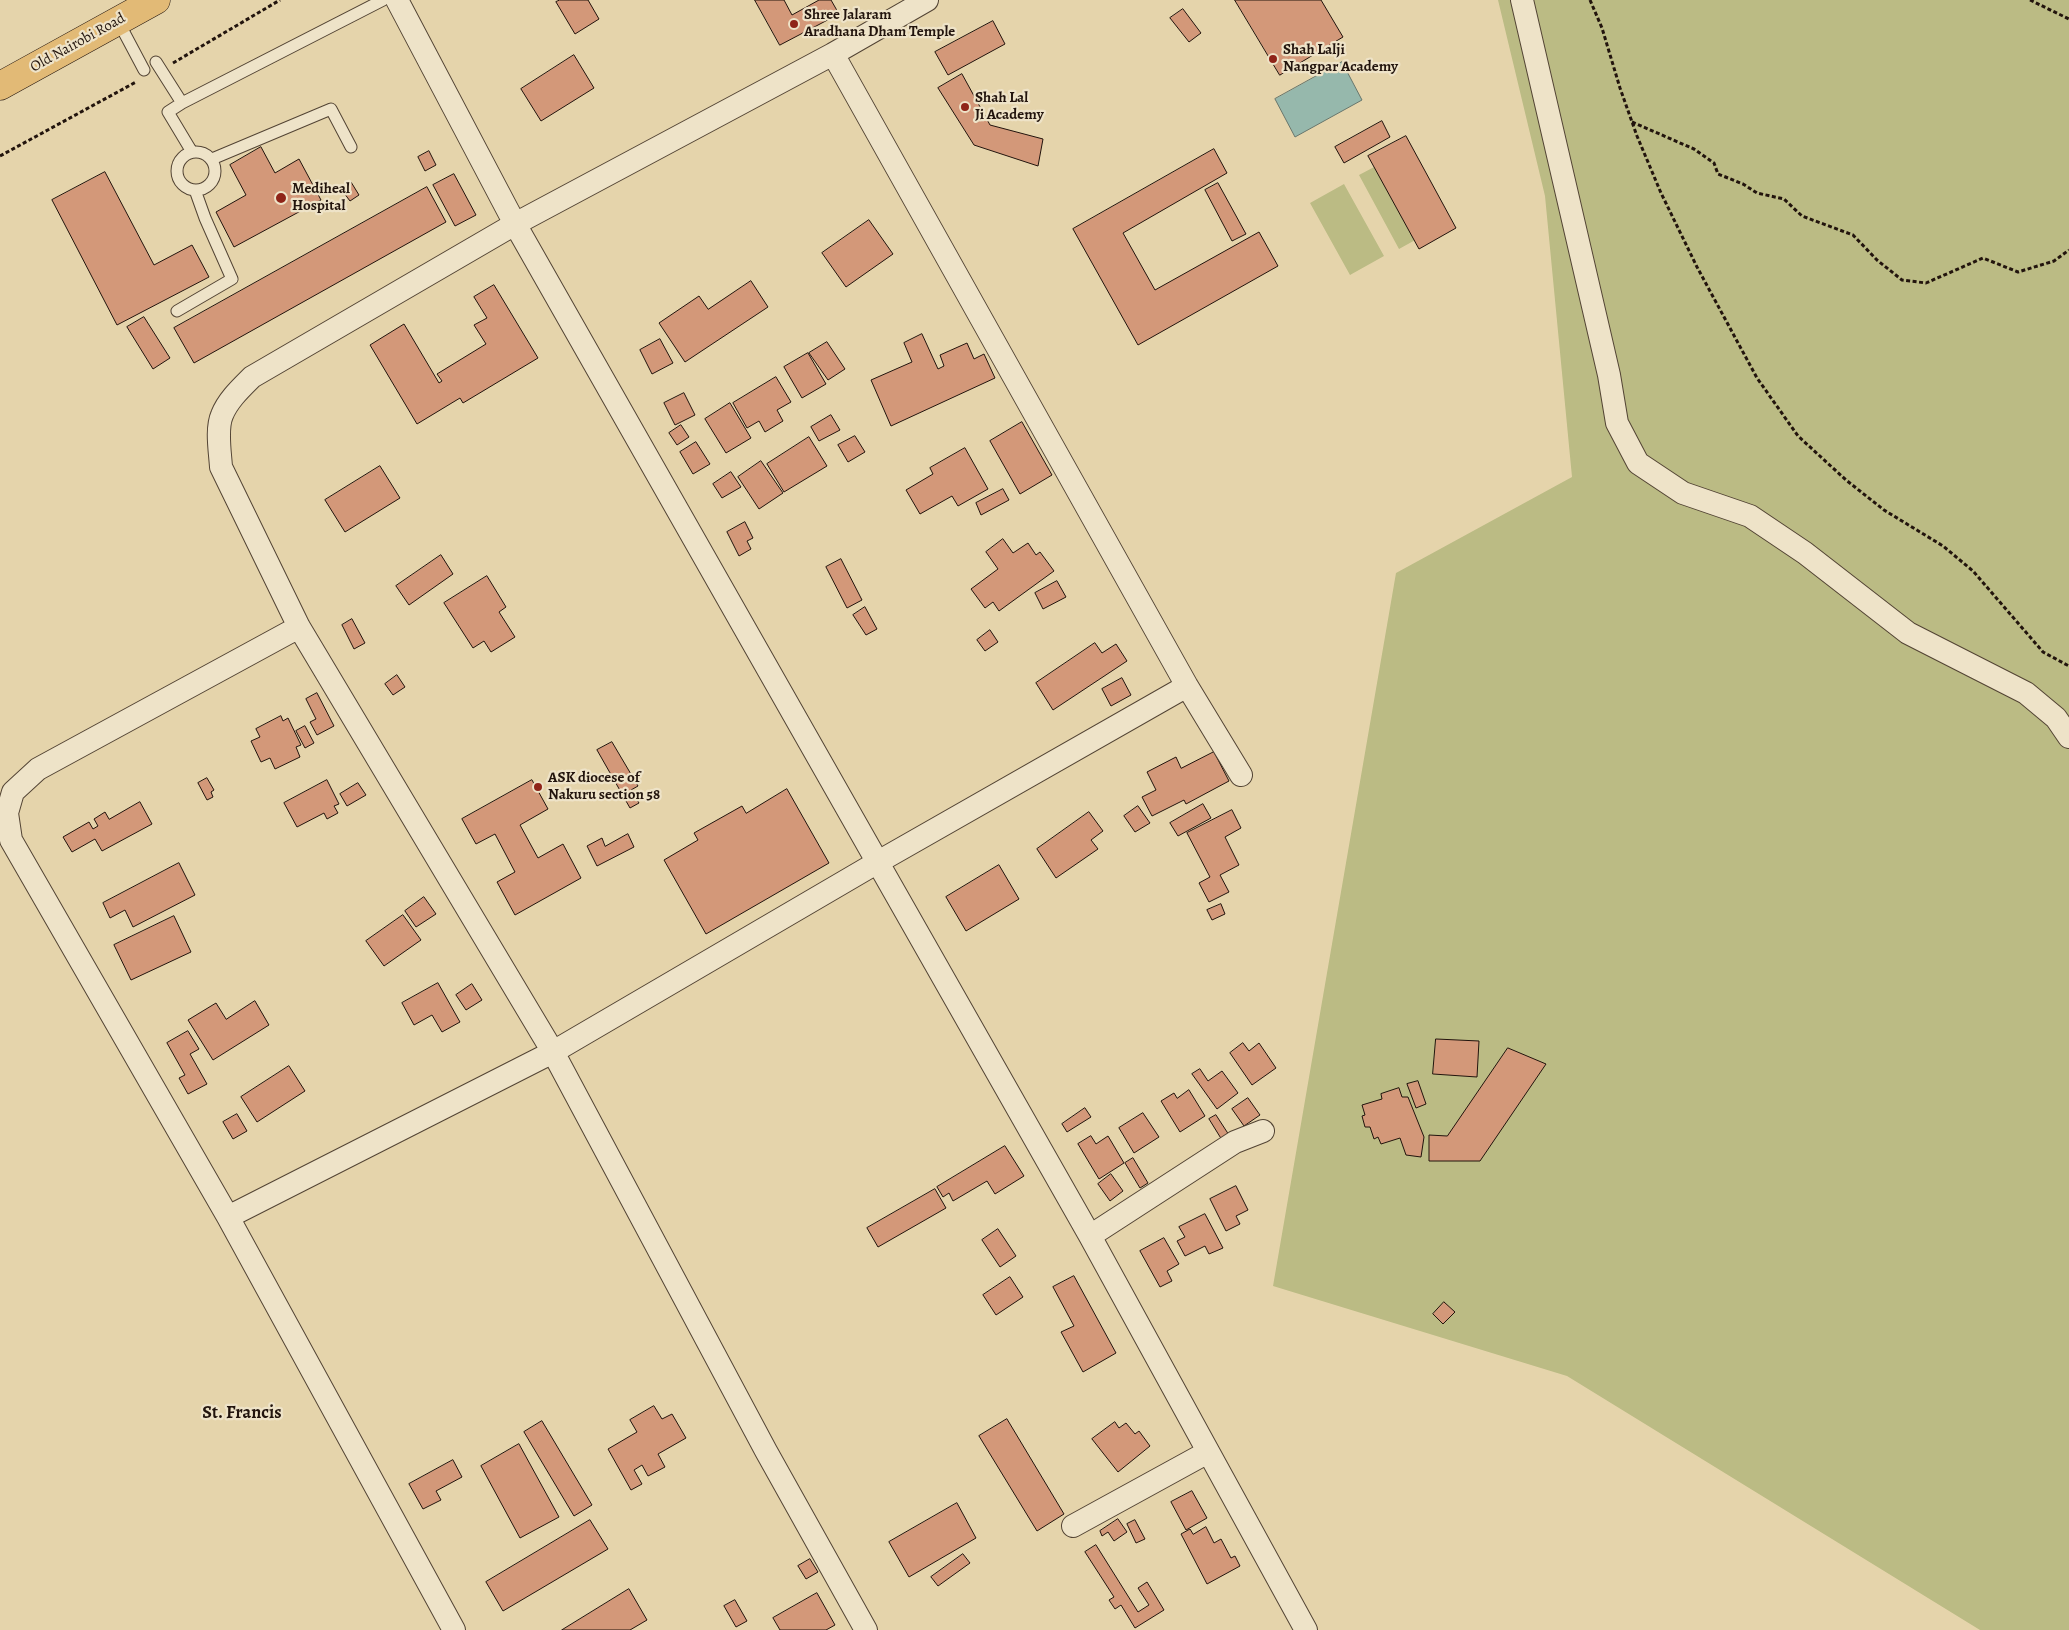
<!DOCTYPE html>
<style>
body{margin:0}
canvas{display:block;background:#e5d4ab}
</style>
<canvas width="2069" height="1630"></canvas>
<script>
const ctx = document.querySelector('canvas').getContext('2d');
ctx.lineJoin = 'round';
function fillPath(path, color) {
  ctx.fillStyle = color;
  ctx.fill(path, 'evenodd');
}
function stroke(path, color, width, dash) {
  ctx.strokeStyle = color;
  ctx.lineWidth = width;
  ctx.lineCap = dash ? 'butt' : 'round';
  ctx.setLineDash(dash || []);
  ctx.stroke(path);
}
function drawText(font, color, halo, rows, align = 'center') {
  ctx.font = font + ' Alegreya,serif';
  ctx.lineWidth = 4.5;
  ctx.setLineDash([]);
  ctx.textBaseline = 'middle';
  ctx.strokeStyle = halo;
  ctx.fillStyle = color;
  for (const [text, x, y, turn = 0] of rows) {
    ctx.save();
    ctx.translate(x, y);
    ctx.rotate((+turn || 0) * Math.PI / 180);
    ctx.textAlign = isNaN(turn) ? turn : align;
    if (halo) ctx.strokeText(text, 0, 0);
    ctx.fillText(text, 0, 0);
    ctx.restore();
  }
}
const green = new Path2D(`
 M1498,0H2069V1630H1980L1567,1376L1273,1286L1396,573L1572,477L1545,196Z
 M1395,156L1435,229L1399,249L1359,175Z
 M1344,184L1384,256L1350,275L1310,203Z`);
const water = new Path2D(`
 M1342,62L1362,100L1295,137L1275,99Z`);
const building = new Path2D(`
 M560,0H588L599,19L575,34L556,2Z
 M755,0H784L792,15L819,0H831L839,14L780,45Z
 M1235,0H1321L1343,37L1280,75Z
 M1183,9L1201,33L1189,42L1170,18Z
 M993,21L1005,44L948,75L935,52Z
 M574,55L594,88L541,121L521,89Z
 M962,74L990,125L1043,139L1038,166L974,145L938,88Z
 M1382,121L1390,137L1344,163L1335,147Z
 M1406,136L1456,228L1419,249L1368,156Z
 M261,147L275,173L299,159L321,200L234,247L216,212L246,195L230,165Z
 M1214,149L1227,173L1123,233L1155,290L1259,232L1278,266L1138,345L1073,229Z
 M429,151L436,165L425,171L418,157Z
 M105,172L154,265L192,245L209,277L117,325L52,200Z
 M454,174L476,215L455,226L433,185Z
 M351,182L359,195L350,201L341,189Z
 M1218,183L1246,234L1232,241L1205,190Z
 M427,187L446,222L194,363L174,328Z
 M869,220L893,254L846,287L822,253Z
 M751,281L768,307L685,362L659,323L699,296L708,309Z
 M494,285L538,358L463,403L460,398L417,424L370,345L404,324L439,383L442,381L437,374L486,344L474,325L487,318L474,297Z
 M144,317L170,358L153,369L127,327Z
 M922,334L938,369L944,366L940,355L967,343L974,359L984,354L995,378L891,426L871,380L912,362L904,343Z
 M660,339L673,363L652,374L640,350Z
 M827,342L845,369L828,380L809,353Z
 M808,353L826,384L802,398L784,367Z
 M776,377L791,402L777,410L783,421L765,432L759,421L747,428L733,403Z
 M684,393L695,415L675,425L664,403Z
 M730,403L751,438L726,453L705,419Z
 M831,415L840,430L819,441L811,427Z
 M1022,422L1052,475L1020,494L990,441Z
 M681,425L689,437L677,445L669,433Z
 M855,436L865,452L848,462L838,445Z
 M809,437L827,466L784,492L767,464Z
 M696,442L710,464L693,474L680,452Z
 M965,448L988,489L958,506L952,496L920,514L906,490L933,474L930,468Z
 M761,461L783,493L759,509L738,477Z
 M380,466L400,498L345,532L325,500Z
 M731,472L741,487L722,498L713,484Z
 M1003,489L1009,500L981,515L976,503Z
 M745,522L753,538L747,541L751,549L739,556L727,532Z
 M1003,539L1013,553L1028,543L1036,555L1040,552L1054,571L999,611L993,602L985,608L971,589L998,569L986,552Z
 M441,555L453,574L409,605L396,586Z
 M841,559L862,600L847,608L826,567Z
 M487,576L506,607L499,612L515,637L491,652L484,641L473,648L444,603Z
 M1057,581L1066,597L1043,609L1035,593Z
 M865,607L877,629L866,635L853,615Z
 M352,619L365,643L354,649L342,625Z
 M990,630L998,642L985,651L977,640Z
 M1095,643L1102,653L1116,644L1127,661L1053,710L1036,683Z
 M397,675L405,687L393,695L385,684Z
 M1122,678L1131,695L1111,706L1102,689Z
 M317,693L334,726L317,735L310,722L316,719L306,699Z
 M281,716L283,721L288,718L301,745L296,747L300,757L275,769L270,758L261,762L251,741L260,737L256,729Z
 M305,726L314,743L305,748L296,731Z
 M612,742L638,786L631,790L639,803L630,808L597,750Z
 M1214,752L1229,781L1186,804L1184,800L1152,816L1142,797L1156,790L1147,772L1176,757L1181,768Z
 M207,778L214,790L211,792L213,797L207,800L198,783Z
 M327,780L339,804L334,806L338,813L327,819L324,813L297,827L284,803Z
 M532,780L548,809L520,825L538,858L563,844L581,878L515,915L497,882L515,872L495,834L476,844L462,819Z
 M358,783L366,795L347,806L340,794Z
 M787,789L829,863L706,934L664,860L698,840L694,833L742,806L746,813Z
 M140,802L152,824L102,851L95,839L72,852L63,837L89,822L93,829L98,826L94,819L105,812L109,819Z
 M1203,804L1211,818L1178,836L1170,823Z
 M1138,806L1150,823L1135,832L1124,816Z
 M1232,810L1241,828L1225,837L1239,865L1220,875L1229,892L1209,902L1199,883L1210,877L1187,833Z
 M1089,812L1103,831L1091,840L1098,849L1056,878L1037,849Z
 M628,834L634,847L597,866L587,846L602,838L605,846Z
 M179,863L195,895L133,927L125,910L110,918L103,903Z
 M999,865L1019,899L966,931L946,897Z
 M424,897L436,914L416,927L405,911Z
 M1221,904L1225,914L1212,920L1207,910Z
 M403,915L421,940L384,966L366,941Z
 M174,916L191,952L131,980L114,945Z
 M438,983L460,1022L442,1032L432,1015L414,1025L402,1003Z
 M472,984L482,1000L466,1010L456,995Z
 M255,1001L269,1025L213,1060L188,1020L216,1003L226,1019Z
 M188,1031L199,1049L190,1054L207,1084L188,1094L179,1078L185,1075L167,1043Z
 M1436,1039L1479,1041L1477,1077L1433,1074Z
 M1243,1043L1249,1051L1259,1043L1276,1068L1252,1085L1230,1053Z
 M1508,1048L1546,1064L1480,1161H1429V1135L1447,1136Z
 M289,1066L305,1091L257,1122L241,1097Z
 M1200,1069L1208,1081L1222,1071L1238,1093L1217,1109L1192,1074Z
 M1418,1081L1426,1104L1416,1108L1407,1084Z
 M1399,1088L1402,1097H1408L1424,1137L1421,1157L1406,1155L1400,1138L1381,1144L1378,1137L1374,1139L1370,1127H1365L1362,1116L1365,1115L1362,1105L1382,1099L1381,1094Z
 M1189,1090L1205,1116L1180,1132L1161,1101L1174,1093L1177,1098Z
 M1248,1098L1260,1115L1244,1126L1232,1109Z
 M1085,1108L1091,1117L1067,1132L1062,1124Z
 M1143,1113L1159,1137L1134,1153L1119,1128Z
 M237,1114L247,1131L233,1139L223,1122Z
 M1216,1115L1229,1135L1222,1140L1209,1119Z
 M1091,1136L1096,1144L1108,1136L1124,1163L1099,1179L1078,1144Z
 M1005,1146L1024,1176L995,1194L987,1181L953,1201L949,1193L943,1197L937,1187Z
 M1133,1158L1148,1183L1140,1188L1125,1163Z
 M1111,1174L1123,1191L1110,1201L1098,1184Z
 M1236,1186L1248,1210L1236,1216L1240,1224L1226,1231L1210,1199Z
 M935,1189L946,1208L878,1247L867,1228Z
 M1205,1214L1223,1248L1209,1254L1205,1246L1185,1256L1177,1241L1185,1237L1179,1227Z
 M998,1229L1016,1256L1000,1267L982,1240Z
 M1164,1238L1179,1264L1167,1271L1172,1281L1160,1287L1140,1251Z
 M1074,1276L1116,1353L1083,1372L1061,1332L1074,1326L1053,1287Z
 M1010,1277L1023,1297L996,1315L983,1295Z
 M1444,1302L1455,1312L1443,1324L1433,1314Z
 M654,1406L662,1419L672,1414L686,1438L658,1454L665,1467L648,1476L642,1465L634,1470L642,1484L631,1490L608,1449L637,1432L630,1420Z
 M1007,1419L1064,1514L1037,1531L979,1436Z
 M542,1421L592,1505L574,1516L524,1432Z
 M1115,1422L1119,1428L1126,1423L1135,1434L1139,1431L1150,1446L1118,1472L1092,1439Z
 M519,1444L559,1517L520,1538L481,1466Z
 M453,1460L462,1477L436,1491L441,1500L423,1509L409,1484Z
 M1192,1491L1207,1518L1186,1530L1171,1502Z
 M957,1503L976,1538L909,1577L889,1542Z
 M1118,1519L1127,1532L1114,1541L1108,1532L1102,1536L1100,1531Z
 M590,1520L608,1549L503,1611L486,1582Z
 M1135,1520L1145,1539L1136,1543L1127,1524Z
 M1206,1527L1214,1543L1221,1539L1231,1558L1235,1556L1240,1566L1207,1584L1181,1534L1190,1529L1193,1534Z
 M1096,1545L1138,1612L1149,1605L1138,1588L1147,1582L1164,1610L1135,1628L1121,1605L1115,1609L1109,1600L1114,1597L1085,1552Z
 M963,1554L970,1563L938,1586L931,1577Z
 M810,1559L818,1572L806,1579L798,1566Z
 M629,1589L647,1620L630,1630H562Z
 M817,1593L835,1625L826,1630H780L773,1618Z
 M735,1600L747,1621L736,1627L724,1606Z`);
const path = new Path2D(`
 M1590,0L1602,28L1620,88L1637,136L1661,193L1697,267L1757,378L1798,436L1846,480L1884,510L1943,546L1973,571L2043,652L2069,666
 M2030,0L2069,19
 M173,63L280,0
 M1632,122L1694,149L1714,163L1718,174L1743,184L1757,193L1784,199L1802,216L1853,235L1877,260L1902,280L1926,283L1983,258L2018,272L2054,261L2069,250
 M0,156L136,82`);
const lane = new Path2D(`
 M118,21L144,70
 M156,62L182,103
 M177 171a19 19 0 1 1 38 0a19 19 0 1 1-38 0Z
 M192,152L168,112L182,103L383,0
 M212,159L331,109L351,147
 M177,311L232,279L205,218L195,190`);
const street = new Path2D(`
 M397,0L515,224L1090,1236L1306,1630
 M1522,0L1609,375L1617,423L1638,463L1683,493L1750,516L1805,553L1908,633L2026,693L2056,718L2069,737
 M833,54L927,0
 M299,627L38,769L13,792L7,813L11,840L228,1217L454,1630
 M228,1217L553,1052L299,627L221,467C220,451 216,429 222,415C228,400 241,388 252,377L515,224L833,54L1187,686L1241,775
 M1090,1236L1235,1142L1263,1131
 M1073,1526L1208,1452
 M866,1630L766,1451L553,1052L878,862L1187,686`);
const highway = new Path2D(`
 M0,86L156,0`);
const markers = [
 [794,24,5,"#8f2418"],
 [1273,59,5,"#8f2418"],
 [965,107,5,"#8f2418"],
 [281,198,6,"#8f2418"],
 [538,787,5,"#8f2418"]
];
const poiNames = [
 ["Shree Jalaram",804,15],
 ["Aradhana Dham Temple",804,32],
 ["Shah Lalji",1283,50],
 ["Nangpar Academy",1283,67],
 ["Shah Lal",975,98],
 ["Ji Academy",975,115],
 ["Mediheal",292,189],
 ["Hospital",292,206],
 ["ASK diocese of",548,778],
 ["Nakuru section 58",548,795]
];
const streetNames = [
 ["Old Nairobi Road",78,43,-29]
];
const quarterNames = [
 ["St. Francis",242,1414]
];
fillPath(green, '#bbbb84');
fillPath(water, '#96b8ac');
stroke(water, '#68766c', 1);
fillPath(building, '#d39879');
stroke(building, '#22140d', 1);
stroke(lane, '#534434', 13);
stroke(street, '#534434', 24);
stroke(highway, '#22140d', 29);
stroke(path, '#22140d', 3, [4, 2.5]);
stroke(lane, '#eee3c8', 11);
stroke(street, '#eee3c8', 22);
stroke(highway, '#e2ba76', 28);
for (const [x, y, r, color] of markers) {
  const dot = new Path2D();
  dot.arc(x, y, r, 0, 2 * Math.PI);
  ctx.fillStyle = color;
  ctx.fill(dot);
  stroke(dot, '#eee3c8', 2);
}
drawText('bold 15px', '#22140d', '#eee3c8', poiNames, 'left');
drawText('15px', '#22140d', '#eee3c8', streetNames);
drawText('bold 18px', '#22140d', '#eee3c8', quarterNames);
</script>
